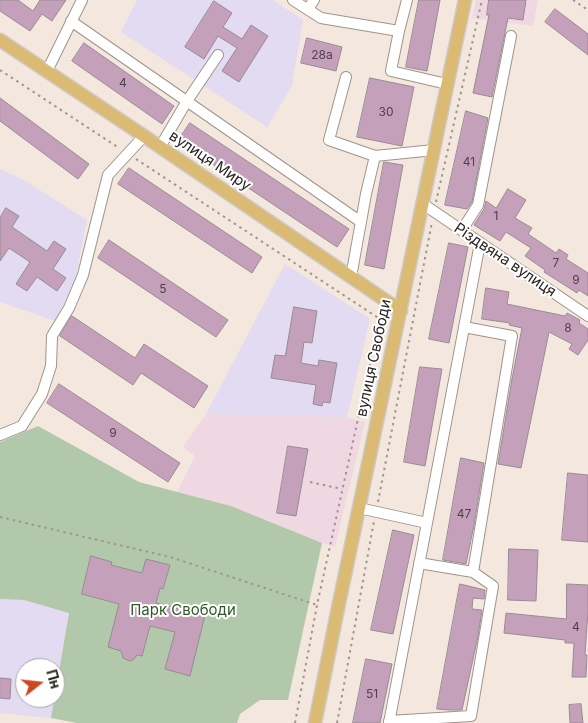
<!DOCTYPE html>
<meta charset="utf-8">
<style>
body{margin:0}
#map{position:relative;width:588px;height:723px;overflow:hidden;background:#f3e7de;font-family:Inter,sans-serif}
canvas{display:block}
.north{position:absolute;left:15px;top:658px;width:50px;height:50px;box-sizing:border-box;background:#fff;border:1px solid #a9a7a6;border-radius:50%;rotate:74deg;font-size:14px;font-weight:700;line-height:20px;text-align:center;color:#292421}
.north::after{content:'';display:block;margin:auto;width:18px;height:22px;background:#d04621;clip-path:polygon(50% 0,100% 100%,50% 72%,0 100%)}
</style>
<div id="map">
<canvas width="588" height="723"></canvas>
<div class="north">Пн</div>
</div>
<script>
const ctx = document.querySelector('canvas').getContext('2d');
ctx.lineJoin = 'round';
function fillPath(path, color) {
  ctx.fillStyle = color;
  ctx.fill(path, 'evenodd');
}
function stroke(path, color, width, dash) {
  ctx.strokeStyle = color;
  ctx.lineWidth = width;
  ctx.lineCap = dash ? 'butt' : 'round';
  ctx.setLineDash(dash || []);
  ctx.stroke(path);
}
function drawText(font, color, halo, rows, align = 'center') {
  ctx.font = font + ' Inter,sans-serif';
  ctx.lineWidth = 4;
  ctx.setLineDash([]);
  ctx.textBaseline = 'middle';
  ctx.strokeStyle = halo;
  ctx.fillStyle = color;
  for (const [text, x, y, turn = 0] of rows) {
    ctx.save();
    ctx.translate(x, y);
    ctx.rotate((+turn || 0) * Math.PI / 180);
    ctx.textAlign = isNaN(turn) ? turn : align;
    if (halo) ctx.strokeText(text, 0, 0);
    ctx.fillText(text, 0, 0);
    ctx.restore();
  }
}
const commercial = new Path2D(`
 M476,0H538L533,26L472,18Z
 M206,414L347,417L365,422L335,547L322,543L231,506L177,492L195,456L183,447Z`);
const education = new Path2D(`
 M137,0H273L303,20L292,86L267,127L121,32Z
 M0,169L22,179L87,220L75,281L55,321L0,302Z
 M285,264L370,319L347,417L206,414Z
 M0,599L24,600L69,612L55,697V668H25V698H55L51,718L0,713Z`);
const green = new Path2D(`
 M38,426L139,482L231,506L322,543L288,700H260L240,714L237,723H77L51,718L69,613L24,600L0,599V442Z`);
const building = new Path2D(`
 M0,0H18L33,11L40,0H66L52,21L42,14L30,31L0,11Z
 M419,0H440L427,71L406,67Z
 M489,0H526L523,20L508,18L492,97L473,93L489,15H487Z
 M214,1L232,13L223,27L242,39L251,25L268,36L239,82L222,71L237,48L218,36L204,59L185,47Z
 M555,9L588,34V55L545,22Z
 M307,38L342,47L336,71L301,63Z
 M84,43L174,106L162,124L72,61Z
 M370,78L414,87L402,146L357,137Z
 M0,98L89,164L78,179L0,121Z
 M466,111L488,118L472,202L467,209L445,205Z
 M190,123L349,229L337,247L178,141Z
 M384,162L403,165L384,269L365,265Z
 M129,168L262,257L252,273L118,184Z
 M508,189L526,200L515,218L532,228L528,234L556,253L559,249L568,255L566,259L588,273V296L579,290L577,293L544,272L545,270L525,256L531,248L506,232L500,241L474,225L484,209L486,201L496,208Z
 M6,208L19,216L12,227L47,251L54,241L66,249L53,269L66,278L57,291L37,277L27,291L16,284L30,262L9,248L0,261V218Z
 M109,240L228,320L216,337L98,258Z
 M449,243L468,247L449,343L429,339Z
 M486,288L509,292L507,304L565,316L567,313L580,320L579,323L588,329V340L578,355L569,349L572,344L549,332L521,468L498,464L512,379L522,328L509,325L510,323L482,319Z
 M294,307L317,311L312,343L304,342L301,363L318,366L319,360L337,363L330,403L323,402L322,406L313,404L316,385L271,378L275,355L285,356Z
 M72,316L135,358L144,344L208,386L194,408L141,373L133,385L60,336Z
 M420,367L442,369L425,466L404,462Z
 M59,384L180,463L168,482L47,403Z
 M288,446L308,449L296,516L277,513Z
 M461,458L484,463L474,525L466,564L443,560Z
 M568,473L588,475V542L562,540Z
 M393,530L414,535L393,634L371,630Z
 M509,549L538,550L536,601L508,600Z
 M91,556L112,562L111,565L142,573L146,559L170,565L163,589L160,588L156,603L205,615L190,676L165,669L175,632L150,626L142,656L137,655L134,659L130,661L123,658L121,651L108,647L119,604L82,594Z
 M460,584L485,590L484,599L473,598L472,609L482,610L478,636L462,710H449L437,709Z
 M567,584L588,585V611L585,655H587L586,677H572L574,643H565V640L504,633L506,613L566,619Z
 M366,659L392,664L380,723H353Z
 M0,678L11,679L10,699L0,698Z
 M581,704L583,723H570L569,705Z`);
const path = new Path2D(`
 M573,0L588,10
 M0,70L119,148
 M136,159L380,319L317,605L295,723
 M436,202L482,0
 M310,482L342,489
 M378,502L432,222
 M0,517L170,557L317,605
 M337,723L374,521`);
const minor = new Path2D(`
 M293,0L321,18L399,31L391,71L447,84
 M308,9L314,0
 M71,21L361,222
 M399,31L407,0
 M47,71L82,0
 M346,77L329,140L375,156L434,150
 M160,147L187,101L218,55
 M423,204L588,316
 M462,230L478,205L511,36
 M351,277L366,194L375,156
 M464,327L512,336L473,572
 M0,435L22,426L42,394L51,366L52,336L69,308L83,275L108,175L144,136
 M359,508L427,523L480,243
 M389,721L471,716L493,586L473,572L419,563
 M389,723L427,523`);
const major = new Path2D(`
 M0,40L144,136L401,311
 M315,723L337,613L465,0`);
const numberNames = [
 ["28а",322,55],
 ["4",123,83],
 ["30",386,112],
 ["41",469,162],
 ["1",496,216],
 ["7",556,263],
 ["9",576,280],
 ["5",163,289],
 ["8",568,328],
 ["9",113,433],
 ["47",464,514],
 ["4",576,627],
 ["51",372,694]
];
const streetNames = [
 ["вулиця Миру",210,161,34],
 ["Різдвяна вулиця",505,260,34],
 ["вулиця Свободи",374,358,-78]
];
const parkNames = [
 ["Парк Свободи",183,610]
];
fillPath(commercial, '#f0d8e3');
fillPath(education, '#e2dbf1');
fillPath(green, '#b1c8ab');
fillPath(building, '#c5a0bb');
stroke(building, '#978c94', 1);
stroke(minor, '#9f948c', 12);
stroke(major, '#cccaca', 15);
stroke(path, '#a09690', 2, [2.5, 4]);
stroke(minor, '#fff', 10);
stroke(major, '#dbba74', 12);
drawText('12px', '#504348', null, numberNames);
drawText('15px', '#292421', '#fff', streetNames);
drawText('15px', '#315727', '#fff', parkNames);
</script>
